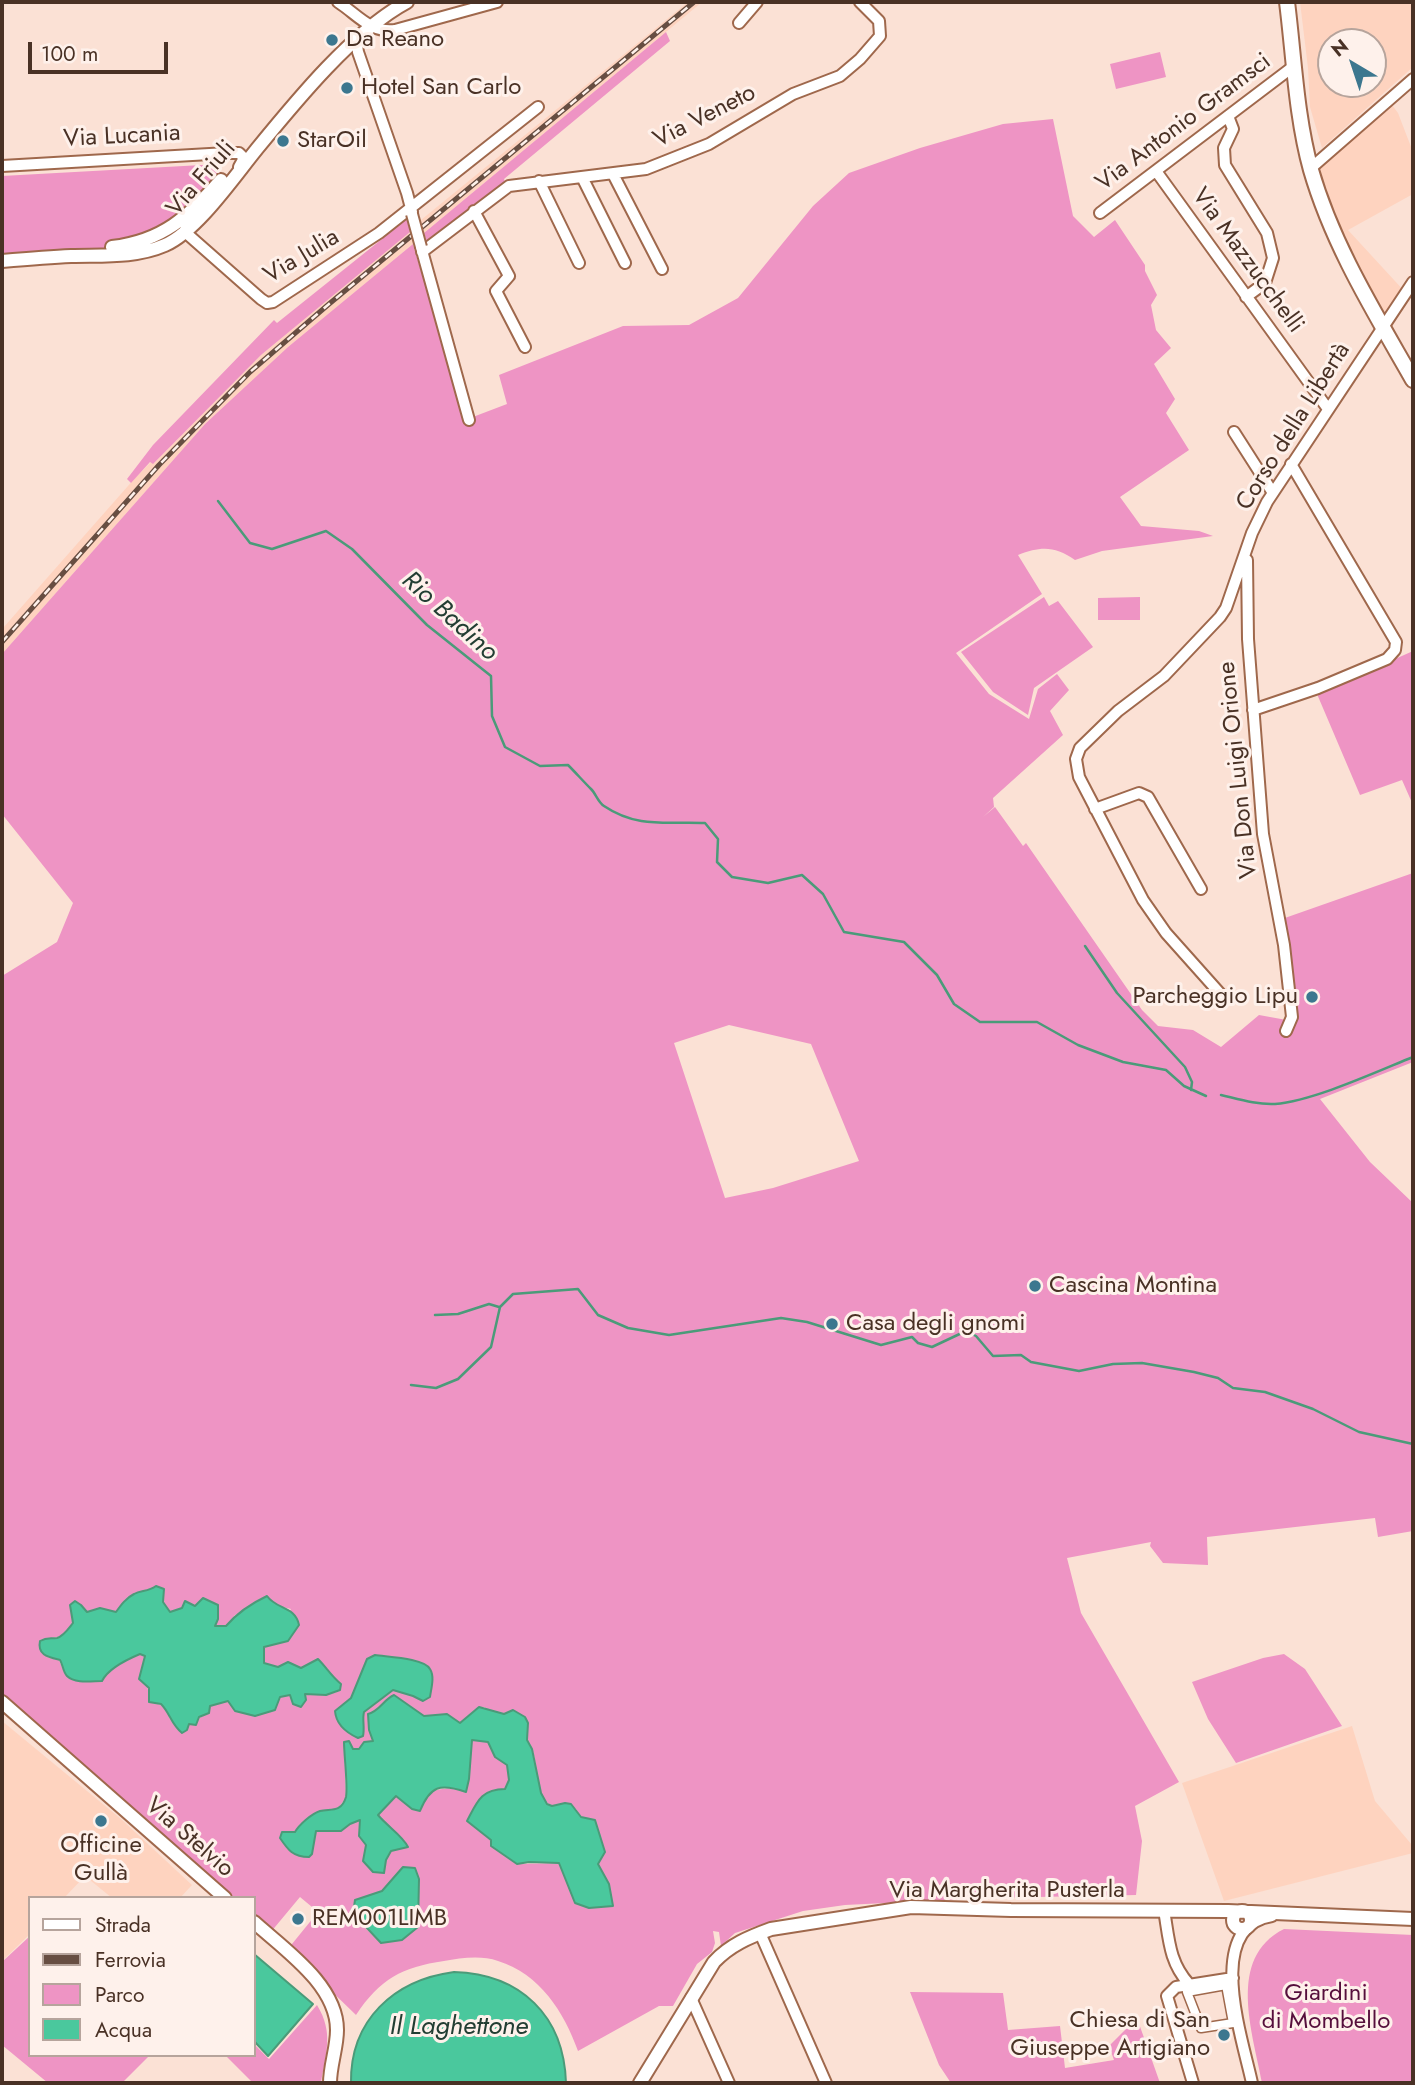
<!DOCTYPE html>
<meta charset="utf-8">
<style>
body{margin:0}
#map{position:relative;width:1415px;height:2085px;overflow:hidden;background:#fbe1d5;font-family:Jost,sans-serif}
canvas{display:block}
.frame{position:absolute;inset:0;border:4px solid #493125;pointer-events:none}
.legend{position:absolute;left:28px;top:1896px;width:228px;height:161px;box-sizing:border-box;background:#fef1eb;border:2px solid #b6a49c;margin:0;padding:9px 12px;list-style:none;font-size:21px;color:#493125}
.legend li{display:flex;align-items:center;gap:14px;height:35px}
.legend b{width:35px;border:2px solid #b6a49c}
.north{position:absolute;left:1317px;top:28px;width:70px;height:70px;box-sizing:border-box;background:#fef1eb;border:2px solid #b6a49c;border-radius:50%;rotate:321deg;font-size:19px;font-weight:700;line-height:28px;text-align:center;color:#493125}
.north::after{content:'';display:block;margin:auto;width:24px;height:32px;background:#3c778f;clip-path:polygon(50% 0,100% 100%,50% 72%,0 100%)}
.scale{position:absolute;left:28px;top:42px;width:140px;height:32px;box-sizing:border-box;border:4px solid #493125;border-top:0;padding-left:9px;font-size:21px;line-height:24px;white-space:nowrap;color:#493125;-webkit-text-stroke:5px #fef1eb;paint-order:stroke}
</style>
<div id="map">
<canvas width="1415" height="2085"></canvas>
<div class="frame"></div>
<ul class="legend">
<li><b style="height:9px;background:#fff"></b>Strada</li>
<li><b style="height:9px;background:#674e42"></b>Ferrovia</li>
<li><b style="height:19px;background:#ee94c4"></b>Parco</li>
<li><b style="height:19px;background:#4ac89d"></b>Acqua</li>
</ul>
<div class="north">N</div>
<div class="scale">100 m</div>
</div>
<script>
const ctx = document.querySelector('canvas').getContext('2d');
ctx.lineJoin = 'round';
function fillPath(path, color) {
  ctx.fillStyle = color;
  ctx.fill(path, 'evenodd');
}
function stroke(path, color, width, dash) {
  ctx.strokeStyle = color;
  ctx.lineWidth = width;
  ctx.lineCap = dash ? 'butt' : 'round';
  ctx.setLineDash(dash || []);
  ctx.stroke(path);
}
function drawText(font, color, halo, rows, align = 'center') {
  ctx.font = font + ' Jost,sans-serif';
  ctx.lineWidth = 6;
  ctx.setLineDash([]);
  ctx.textBaseline = 'middle';
  ctx.strokeStyle = halo;
  ctx.fillStyle = color;
  for (const [text, x, y, turn = 0] of rows) {
    ctx.save();
    ctx.translate(x, y);
    ctx.rotate((+turn || 0) * Math.PI / 180);
    ctx.textAlign = isNaN(turn) ? turn : align;
    if (halo) ctx.strokeText(text, 0, 0);
    ctx.fillText(text, 0, 0);
    ctx.restore();
  }
}
const built = new Path2D(`
 M688,2H702L424,233L421,220Z
 M1300,2H1413V67L1322,148L1310,107L1308,68ZM1373,42V84H1331V42Z
 M1389,101L1398,113L1413,152V194L1348,230L1406,293L1383,327L1311,168Z
 M410,232L413,244L288,347L205,424L2,654L3,628L135,478L151,462L154,463L261,355Z
 M2,1721L121,1819L192,1885L180,1898H112L85,1876L64,1898H30V1934L2,1961Z
 M1352,1726L1375,1801L1412,1845L1413,1853L1224,1901L1182,1783Z`);
const green = new Path2D(`
 M666,32L670,41L504,179L505,182L427,242L424,233Z
 M1160,52L1166,77L1116,89L1110,64Z
 M1053,119L1073,216L1094,237L1115,220L1145,265V271L1157,295L1151,305L1156,330L1171,348L1154,364L1175,399L1166,413L1189,450L1120,497L1141,526L1199,531L1213,536L1102,551L1075,560C1055,546 1041,546 1018,555L1042,594L956,653L989,694L1029,719L1038,689L1057,674L1069,690L1050,711L1063,735L993,798L994,807L983,817L995,807L1023,846L1026,843L1142,1010L1158,1026L1193,1030L1221,1047L1259,1015L1292,1021L1282,919L1413,873V1062L1320,1099L1370,1162L1413,1203V1531L1378,1537L1375,1518L1207,1537L1208,1565L1163,1563L1150,1546L1151,1542L1067,1558L1081,1613L1179,1782L1135,1806L1142,1841L1136,1895L989,1898L845,1905L803,1911L735,1933L721,1946L719,1932L713,1931L715,1943L712,1952L697,1964L673,2006H659L578,2051C564,2012 540,1974 498,1961C481,1955 461,1958 444,1961C402,1967 380,1979 356,2015L290,1951L292,1944L318,1912L300,1897L270,1933L254,1918V1898H230L2,1696V976L57,942L73,903L2,814V654L205,424L288,347L413,244L465,420L507,404L499,375L623,326L689,325L738,298L813,206L849,173L920,148L1003,124ZM729,1025L811,1044L859,1161L773,1188L725,1198L674,1043ZM148,1592L164,1594L163,1602L170,1612L195,1606L214,1626H226L235,1615L273,1605L291,1609L264,1647V1663L278,1667L288,1662L301,1668H327L330,1675L341,1684L340,1690C327,1698 309,1692 293,1698L290,1695L279,1697L255,1716L235,1711L228,1701L210,1706L209,1713L189,1723L170,1719C167,1707 162,1704 149,1702L145,1656L141,1654L127,1660L105,1674H65L59,1660L48,1657L39,1647L41,1640L62,1636L73,1623L70,1605H81L87,1612L100,1608L116,1612L124,1601ZM408,1704L424,1717L447,1714L460,1723L472,1712L484,1707L491,1712L504,1714L507,1712C515,1724 527,1736 532,1749C539,1766 534,1797 552,1806L558,1804L576,1809C586,1826 589,1845 597,1863C605,1880 609,1885 613,1905L589,1908L559,1863L517,1864L498,1851L491,1840L467,1821L505,1789L509,1780L507,1765L495,1757L488,1742L472,1740L469,1779C464,1782 458,1787 452,1788C440,1790 426,1788 423,1804L412,1809L396,1796L378,1815C386,1825 404,1838 408,1847L391,1851L386,1860L385,1865L361,1820L350,1824L341,1831H316L312,1853L282,1832H295L339,1807L346,1798L344,1742C359,1754 358,1747 374,1741L369,1730L373,1712L381,1708ZM403,1867L419,1879L418,1927L381,1943L357,1920L355,1900L382,1891Z
 M220,164V176L155,239L101,251L2,256V176Z
 M407,219L410,232L261,355L153,464L150,462L131,483L127,479L153,445L274,320L277,323Z
 M1044,597L1049,606L1058,601L1093,647L1034,688L1028,715L993,692L961,652Z
 M1140,597V620H1098V598Z
 M1413,651V805L1402,780L1360,795L1317,694Z
 M1284,1654L1305,1669L1342,1726L1236,1763L1208,1719L1192,1682L1263,1658Z
 M1284,1929L1413,1935V2083H1262C1253,2033 1226,1958 1284,1929Z
 M30,1936V2055H150L122,2083H48L2,2045V1962Z
 M910,1992L1003,1993L1008,2030L1060,2026L1065,2068L1114,2060L1109,2046L1137,2018L1160,2083H951L939,2065Z
 M317,2005C334,2033 326,2052 321,2083H253L225,2055H254V2044L269,2059Z`);
const water = new Path2D(`
 M156,1586L164,1589L163,1602L170,1612L182,1608L185,1601L195,1606L203,1598L218,1605V1619L215,1626H226C238,1612 250,1604 267,1596C277,1610 295,1606 299,1625L288,1641L264,1647V1663L278,1667L288,1662L301,1668L318,1659C327,1668 331,1676 341,1684L340,1690L326,1695L305,1694L306,1700L301,1707L293,1704L290,1695L280,1697L275,1710L255,1716L235,1711L228,1701L210,1706L209,1713L199,1717L196,1725L189,1724L187,1730L182,1733C171,1724 170,1713 161,1704L149,1702V1688L139,1679L145,1656L140,1654C128,1659 108,1669 102,1681C92,1681 75,1684 67,1676C63,1672 63,1665 60,1660C48,1657 37,1655 40,1641C47,1637 50,1639 57,1638C64,1636 69,1628 73,1623L70,1605L75,1601L81,1605L87,1612L100,1608L116,1612C121,1605 126,1598 134,1594C141,1590 148,1592 156,1586Z
 M375,1655C387,1657 424,1658 430,1669C435,1677 431,1689 430,1697L423,1701L413,1696L393,1690L364,1712C362,1720 365,1727 363,1736L358,1738C347,1733 336,1724 335,1711L351,1698L367,1659Z
 M394,1695L424,1716L447,1714L460,1723L479,1707L504,1714L513,1710L525,1717L528,1723L527,1740L532,1749L541,1793L547,1804L552,1806L565,1803L571,1804L581,1817L595,1820L605,1852L598,1864L609,1884L613,1906L589,1908L575,1903L559,1863L529,1862L517,1864L491,1846V1840L467,1821C477,1802 481,1789 505,1789L509,1780L507,1765L495,1757L488,1742L472,1740L469,1779L466,1792C440,1783 430,1786 420,1811L412,1809L396,1796L378,1815C387,1826 403,1836 408,1847L391,1851L386,1860L384,1873L373,1872L363,1861L366,1845L359,1836L360,1820L350,1824L341,1831H316L312,1854L309,1857C293,1857 288,1850 280,1838L282,1832H295C299,1825 311,1814 320,1811C329,1808 341,1814 346,1797C348,1785 344,1755 344,1742L349,1741L353,1749H359L364,1742L373,1741L369,1730L368,1714C380,1711 384,1699 394,1695Z
 M403,1867L415,1868L419,1879L418,1927L402,1940L381,1943L351,1911L354,1907L355,1900L382,1891Z
 M254,1954L313,2004L268,2056L254,2041Z
 M454,1972C521,1974 564,2016 566,2083H351C350,2020 394,1980 454,1972Z`);
const stream = new Path2D(`
 M218,501L250,543L272,549L326,531L352,549L427,625L491,676L492,716L505,747L540,766L568,765C576,773 583,781 591,789C596,794 598,802 604,806C638,829 668,821 705,823L718,839L717,862L732,877L768,883L802,875L823,894L844,932L904,942L937,975L954,1004L980,1022H1037L1078,1045L1123,1062L1166,1070L1184,1086L1206,1096
 M1085,946L1117,993L1185,1067L1192,1082L1191,1090
 M1221,1095C1238,1099 1257,1105 1275,1104C1313,1101 1376,1072 1413,1057
 M435,1315L458,1314L489,1304L499,1307
 M411,1385L436,1388L458,1379L491,1347L500,1307L513,1294L578,1289L598,1315L628,1328L669,1335L781,1318L807,1322L881,1345L912,1337L918,1343L932,1347L966,1331L976,1336L993,1356L1021,1355L1031,1362L1079,1371L1113,1364L1142,1363L1194,1372L1218,1378L1233,1388L1265,1392L1313,1409L1359,1432L1413,1444`);
const pedestrian = new Path2D(`
 M1226,1985L1233,2023L1201,2028L1187,1992Z`);
const minor = new Path2D(`
 M338,2C358,15 370,33 395,30L497,2
 M739,23L757,2
 M356,39L358,52L407,193L412,212
 M1228,116L1233,129L1224,148L1225,165L1267,233L1273,258L1265,283L1246,297
 M2,166L227,153H239L244,158L239,167
 M1311,168L1413,79
 M1156,171L1328,409
 M613,174L662,269
 M582,177L625,263
 M539,181L579,263
 M474,211L509,276L496,291L525,347
 M1100,213L1294,66
 M186,225L185,232L261,299L267,303L273,302L379,233L538,107
 M421,247L469,420
 M422,252L509,186L646,169L709,144L793,94L840,76L860,59L880,36L879,21L860,2
 M1234,432L1273,493
 M1247,560L1248,639L1263,834L1284,945L1292,1017L1286,1031
 M1253,710L1318,688L1387,659L1395,650L1396,642L1291,464
 M1095,809L1139,793L1148,797L1201,889
 M1224,998L1166,933L1143,900L1079,777L1076,759L1080,748L1118,711L1164,676L1220,617L1226,608L1252,533L1267,502L1413,282
 M1164,1910C1169,1939 1169,1962 1189,1984
 M760,1933L826,2083
 M691,1998L729,2083
 M1193,2083L1167,1996L1176,1987L1233,1978
 M1252,2083C1243,2040 1203,1926 1272,1916`);
const tertiary = new Path2D(`
 M112,247C163,241 188,217 221,180
 M2,261C25,259 48,257 71,256C102,255 135,258 165,245C197,231 234,177 256,150C296,101 353,31 407,2
 M2,1702L225,1898
 M1233 1920a9 9 0 1 1 18 0a9 9 0 1 1-18 0Z
 M254,1922C285,1950 337,1985 337,2030C337,2048 330,2065 330,2083
 M640,2083L714,1962C730,1945 749,1937 771,1929L911,1907L1011,1910L1228,1911L1413,1919`);
const secondary = new Path2D(`
 M1287,2C1294,57 1296,116 1311,170C1333,246 1375,313 1413,380`);
const rail = new Path2D(`
 M2,642L159,465L250,372L329,304L694,2`);
const minorBridge = new Path2D(`
 M412,214L421,247`);
const markers = [
 [332,40,7,"#3c778f"],
 [347,88,7,"#3c778f"],
 [283,141,7,"#3c778f"],
 [1312,997,7,"#3c778f"],
 [1035,1286,7,"#3c778f"],
 [832,1324,7,"#3c778f"],
 [101,1821,7,"#3c778f"],
 [298,1919,7,"#3c778f"],
 [1224,2035,7,"#3c778f"]
];
const poiNames = [
 ["Da Reano",346,40],
 ["Hotel San Carlo",361,88],
 ["StarOil",297,141],
 ["Parcheggio Lipu",1298,997,"right"],
 ["Cascina Montina",1049,1286],
 ["Casa degli gnomi",846,1324],
 ["Officine",101,1846,"center"],
 ["Gullà",101,1874,"center"],
 ["REM001LIMB",312,1919],
 ["Chiesa di San",1210,2021,"right"],
 ["Giuseppe Artigiano",1210,2049,"right"]
];
const streetNames = [
 ["Via Veneto",705,117,-27],
 ["Via Antonio Gramsci",1184,123,-37],
 ["Via Lucania",122,137,-3],
 ["Via Friuli",202,179,-49],
 ["Via Julia",302,257,-31],
 ["Via Mazzucchelli",1247,261,54],
 ["Corso della Libertà",1294,427,-58],
 ["Via Don Luigi Orione",1239,770,-96],
 ["Via Stelvio",189,1838,41],
 ["Via Margherita Pusterla",1007,1891]
];
const parkNames = [
 ["Giardini",1326,1994],
 ["di Mombello",1326,2022]
];
const waterNames = [
 ["Rio Badino",449,617,42],
 ["Il Laghettone",459,2028]
];
fillPath(built, '#fed3bf');
fillPath(green, '#ee94c4');
fillPath(water, '#4ac89d');
stroke(water, '#4a9b79', 2);
stroke(stream, '#4a9b79', 2.5);
stroke(pedestrian, '#9f684c', 11);
stroke(minor, '#9f684c', 14);
stroke(tertiary, '#9f684c', 16);
stroke(secondary, '#9f684c', 18);
stroke(pedestrian, '#fff', 8);
stroke(minor, '#fff', 10);
stroke(tertiary, '#fff', 12);
stroke(secondary, '#fff', 14);
stroke(rail, '#674e42', 5);
stroke(rail, '#fef1eb', 2.5, [8]);
stroke(minorBridge, '#9f684c', 14, []);
stroke(minorBridge, '#fff', 10);
for (const [x, y, r, color] of markers) {
  const dot = new Path2D();
  dot.arc(x, y, r, 0, 2 * Math.PI);
  ctx.fillStyle = color;
  ctx.fill(dot);
  stroke(dot, '#fef1eb', 2.5);
}
drawText('24px', '#493125', '#fef1eb', poiNames, 'left');
drawText('24px', '#493125', '#fef1eb', streetNames);
drawText('24px', '#560e3c', '#fef1eb', parkNames);
drawText('italic 26px', '#233e33', '#fef1eb', waterNames);
</script>
